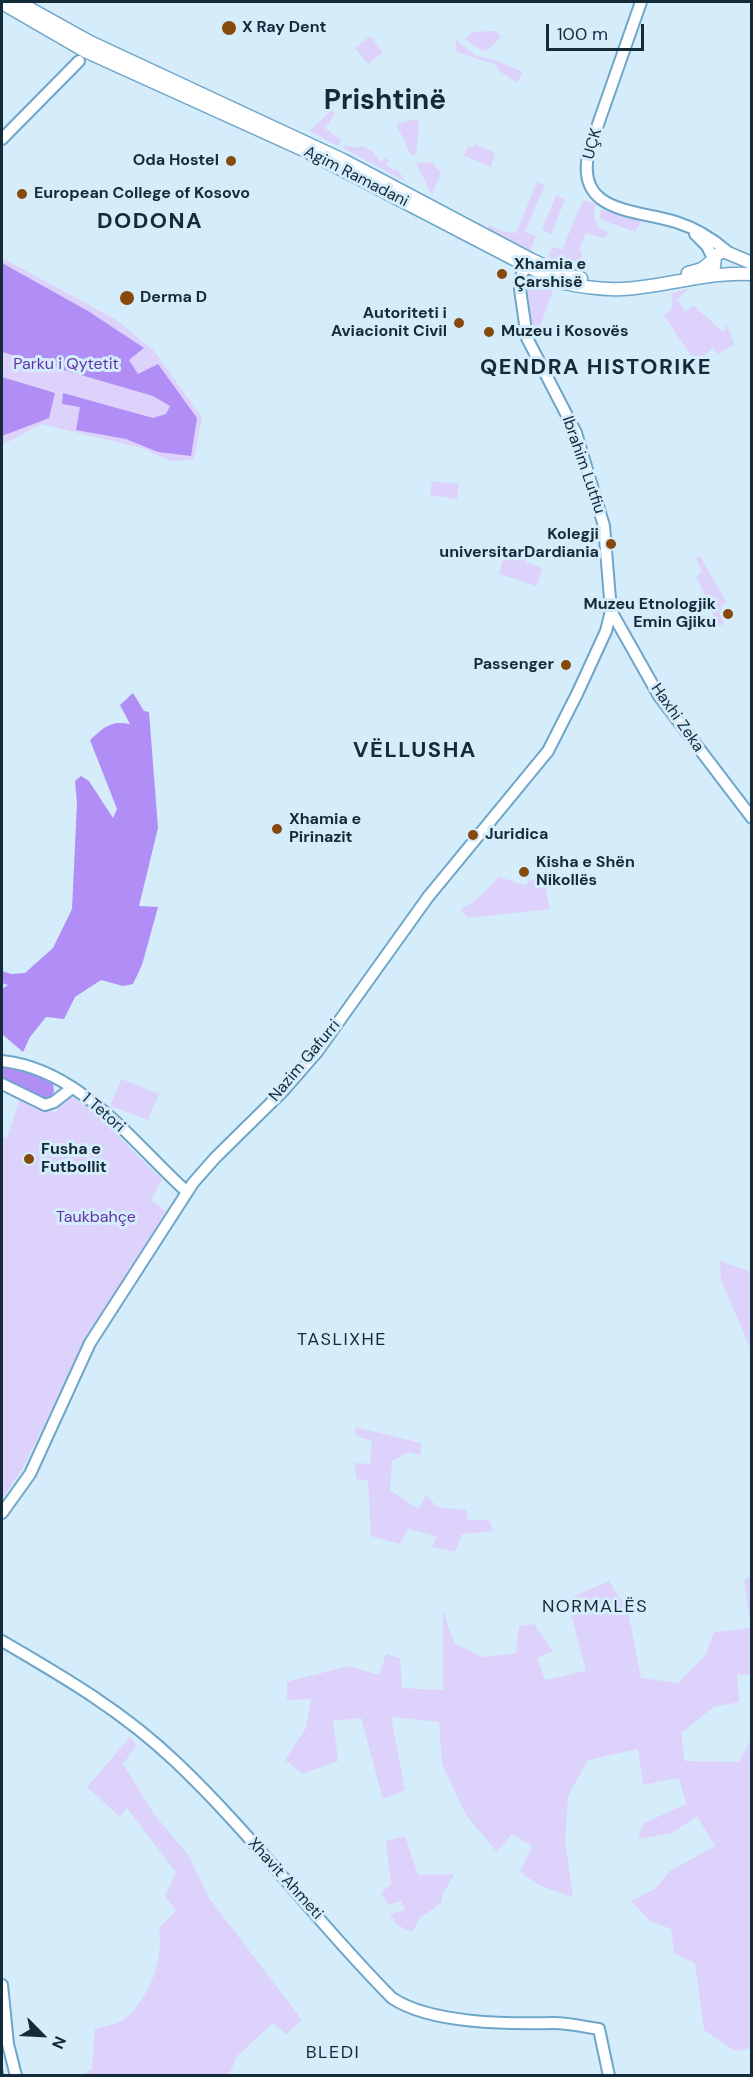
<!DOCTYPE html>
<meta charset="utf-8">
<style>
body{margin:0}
#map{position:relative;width:753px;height:2077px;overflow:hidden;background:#d5ecfb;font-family:"DM Sans",sans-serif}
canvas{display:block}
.frame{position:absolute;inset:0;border:3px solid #142b3a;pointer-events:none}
.north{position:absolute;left:12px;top:2005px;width:60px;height:60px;-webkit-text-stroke:4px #d5ecfb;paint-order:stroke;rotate:114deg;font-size:16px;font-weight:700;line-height:24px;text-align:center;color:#142b3a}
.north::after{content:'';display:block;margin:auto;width:21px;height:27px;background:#142b3a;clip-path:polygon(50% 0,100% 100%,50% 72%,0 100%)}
.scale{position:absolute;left:546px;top:24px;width:98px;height:27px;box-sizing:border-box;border:3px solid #142b3a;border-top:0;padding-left:8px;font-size:18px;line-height:21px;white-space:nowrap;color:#142b3a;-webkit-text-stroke:4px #d5ecfb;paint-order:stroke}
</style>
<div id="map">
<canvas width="753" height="2077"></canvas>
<div class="frame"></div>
<div class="north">N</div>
<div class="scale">100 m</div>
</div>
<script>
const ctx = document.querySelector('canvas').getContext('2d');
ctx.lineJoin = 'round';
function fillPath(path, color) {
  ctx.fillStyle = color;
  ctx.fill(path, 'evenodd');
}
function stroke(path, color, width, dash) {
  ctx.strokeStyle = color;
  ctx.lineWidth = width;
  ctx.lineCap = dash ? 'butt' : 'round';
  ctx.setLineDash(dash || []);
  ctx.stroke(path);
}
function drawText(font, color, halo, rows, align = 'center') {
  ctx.font = font + ' "DM Sans",sans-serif';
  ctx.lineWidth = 6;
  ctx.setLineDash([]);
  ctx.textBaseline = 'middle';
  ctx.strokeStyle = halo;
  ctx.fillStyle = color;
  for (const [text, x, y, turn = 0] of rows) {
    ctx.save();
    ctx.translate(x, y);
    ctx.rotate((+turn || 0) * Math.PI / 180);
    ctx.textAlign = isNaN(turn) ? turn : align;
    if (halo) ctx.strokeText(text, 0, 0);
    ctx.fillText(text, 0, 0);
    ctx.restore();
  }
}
const green = new Path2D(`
 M496,31L501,37L487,51L479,49L465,39L472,32Z
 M370,36L383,52L368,64L355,48Z
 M455,39L476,56L495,60L523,72L517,83L498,70L497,65L457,52Z
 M332,110L335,114L325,128L341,140L338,146L309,131Z
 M417,119L419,125L416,154L411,155L396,124Z
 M475,144L495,153L491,167L464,156L468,146L473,148Z
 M344,145L356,148L361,146L371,150L381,162L385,158L389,161L386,164L395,171L397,169L406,182L343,148Z
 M431,162L441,172L432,195L416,163Z
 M537,182L545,185L525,232L536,236L529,253L486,230L489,225L503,232L516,233Z
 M556,195L565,199L551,234L542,230Z
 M583,200L596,204C591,218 595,227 608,233L605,238L586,233L579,251L582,253V266L579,274L552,263L549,255L553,247L562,250Z
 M601,210L642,220L635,232L602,220L600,217Z
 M2,258L115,319L153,350L202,417L194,460L171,461L142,448L41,424L2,445Z
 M525,276L554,288L537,335L531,332L523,289Z
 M689,288L677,300L686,312L693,305L723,332L727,325L734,344L718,354L713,348L698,361L699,368L691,374L684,367L693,358L664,316L673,306L671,294Z
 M432,481L459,484L457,499L430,495Z
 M507,546L528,552L525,562L542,568L537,586L499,574Z
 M700,556L727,603L721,606L722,610L719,612L724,624L719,626L696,576L702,572L696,558Z
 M542,873L550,909L469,918L460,910L476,900L499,877L524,885Z
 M121,1079L159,1094L148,1120L110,1106Z
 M76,1094L162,1180L151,1200L166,1211L88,1334L23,1468L2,1499V1136L7,1138L20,1099L37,1109L56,1112L61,1102Z
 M720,1261L751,1272V1350L721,1280Z
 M355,1427L421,1443V1455L409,1452L392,1461L390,1490L418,1509L426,1495L437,1507L466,1510L468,1520H489L493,1531L462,1534L455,1552L432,1547L437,1536L408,1529L400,1544L371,1536L368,1480L356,1479L355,1463L370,1464L372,1441L356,1436Z
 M751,1576V1675L737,1674L739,1702L714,1707L681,1733L685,1761L739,1762L751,1739V2048L735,2051L704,2030L695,1963L674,1953L671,1929L650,1921L631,1901L655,1889L670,1871L715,1846L697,1816L672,1833L638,1839L644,1823L686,1804L679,1778L643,1785L638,1749L588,1760L568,1796L565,1841L573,1897L541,1886L520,1872L532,1846L512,1834L497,1852L466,1815L442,1764L439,1722L391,1717L405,1790L383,1799L361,1718L333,1721L338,1761L303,1774L285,1760L306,1728L311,1699L287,1700V1682L348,1666L379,1675L386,1654L400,1658L402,1688L443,1690V1611L454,1643L481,1657L516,1653L519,1626L534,1624L553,1651L537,1658L545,1680L586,1671L567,1599L609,1581L628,1611L641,1678L678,1683L705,1656L714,1632L751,1628L744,1580Z
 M130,1737L137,1745L123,1764L154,1814L189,1856L209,1898L302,2020L286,2034L273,2023L237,2056L229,2075H83L92,2069L95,2029C104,2026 120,2024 126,2018C150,1996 164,1960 159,1928L176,1911L165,1896L176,1872L127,1808L120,1817L87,1787Z
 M405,1836L418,1875L454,1874C450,1885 442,1890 441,1903L420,1918L412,1932L397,1925L390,1914L405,1910L401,1901L388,1905L381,1893L391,1884L386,1841Z`);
const forest = new Path2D(`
 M2,263L88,311L144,348L129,360L138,374L158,364L197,418L191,456L158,452L126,439L76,430L80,407L62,404L63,393L153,418L166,414L170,406L153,396L2,352Z
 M2,377L55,393L49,418L2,436Z
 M133,693L144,711L149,712L158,828L139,906L158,907L142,965L133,984L123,986L101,980L75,997L64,1019L46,1017L30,1037L23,1052L2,1034V989L8,985L2,983V971L11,974L25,973L53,948L72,909L77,803L75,781L81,776L89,781L113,818L117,809L90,740C104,727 111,720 130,724L120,705Z
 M2,1067L31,1073L53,1084L54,1092L50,1098H39L2,1077Z`);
const stream = new Path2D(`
 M2,2068L3,2076`);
const secondary = new Path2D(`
 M641,2L589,150C574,213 633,209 676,222C695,228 713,239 728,252
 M2,139L79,61
 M695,234L707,246L713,258
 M529,260L522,274L520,289L527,338L576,433L604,526L611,611L659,696L752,818
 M2,1061C80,1069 133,1143 187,1192
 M2,1084L45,1105L54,1102L72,1088
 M2,1513L30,1474L90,1343L193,1183L215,1158L284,1090L317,1052L428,897L548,751L577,694L606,631L611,611
 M2,1641C64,1677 124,1712 177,1763C254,1836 317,1923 392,1998C431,2024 508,2024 554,2023C569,2023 585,2027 599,2029L609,2076
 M2,1985L8,2044L16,2076`);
const primary = new Path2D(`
 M18,2L90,42L343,160L530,259L562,274L581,278
 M2,3L85,51L308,152L558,282C579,286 600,290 622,289C666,287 708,271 752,274
 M714,267L715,256L723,251L752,263
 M688,273L702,269L713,260`);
const markers = [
 [229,28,8,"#87490c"],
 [231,161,6,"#87490c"],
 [22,194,6,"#87490c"],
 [502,274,6,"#87490c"],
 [127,298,8,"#87490c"],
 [459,323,6,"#87490c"],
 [489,332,6,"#87490c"],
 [611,544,6,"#87490c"],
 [728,614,6,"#87490c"],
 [566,665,6,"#87490c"],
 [277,829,6,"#87490c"],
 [473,835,6,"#87490c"],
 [524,872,6,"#87490c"],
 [29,1159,6,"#87490c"]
];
const poiNames = [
 ["X Ray Dent",242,28],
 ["Oda Hostel",219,161,"right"],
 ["European College of Kosovo",34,194],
 ["Xhamia e",514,265],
 ["Çarshisë",514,283],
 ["Derma D",140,298],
 ["Autoriteti i",447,314,"right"],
 ["Aviacionit Civil",447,332,"right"],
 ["Muzeu i Kosovës",501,332],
 ["Kolegji",599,535,"right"],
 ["universitarDardiania",599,553,"right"],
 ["Muzeu Etnologjik",716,605,"right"],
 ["Emin Gjiku",716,623,"right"],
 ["Passenger",554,665,"right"],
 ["Xhamia e",289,820],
 ["Pirinazit",289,838],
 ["Juridica",485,835],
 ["Kisha e Shën",536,863],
 ["Nikollës",536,881],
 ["Fusha e",41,1150],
 ["Futbollit",41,1168]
];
const streetNames = [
 ["UÇK",593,144,-74],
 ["Agim Ramadani",356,177,27],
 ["Ibrahim Lutfiu",583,465,71],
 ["Haxhi Zeka",677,718,55],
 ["Nazim Gafurri",305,1061,-50],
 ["1 Tetori",103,1113,41],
 ["Xhavit Ahmeti",285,1879,48]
];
const parkNames = [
 ["Parku i Qytetit",66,365],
 ["Taukbahçe",96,1218]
];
const neighbourhoodNames = [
 ["TASLIXHE",342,1340],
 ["NORMALËS",595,1607],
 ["BLEDI",333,2053]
];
const districtNames = [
 ["DODONA",150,222],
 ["QENDRA HISTORIKE",596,368],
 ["VËLLUSHA",415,751]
];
const townNames = [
 ["Prishtinë",385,102]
];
fillPath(green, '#ddd2fb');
fillPath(forest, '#b08ef6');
stroke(stream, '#17867a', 2);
stroke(secondary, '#6ea6ca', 14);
stroke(primary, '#6ea6ca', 15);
stroke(secondary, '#fff', 10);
stroke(primary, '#fff', 12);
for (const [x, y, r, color] of markers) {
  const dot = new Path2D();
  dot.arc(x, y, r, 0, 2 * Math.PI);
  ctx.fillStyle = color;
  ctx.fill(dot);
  stroke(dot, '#d5ecfb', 2);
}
drawText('bold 16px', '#142b3a', '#d5ecfb', poiNames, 'left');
drawText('16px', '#142b3a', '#d5ecfb', streetNames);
drawText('16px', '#6332a9', '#d5ecfb', parkNames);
ctx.letterSpacing = '1.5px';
drawText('18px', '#142b3a', '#d5ecfb', neighbourhoodNames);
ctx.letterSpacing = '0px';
ctx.letterSpacing = '1.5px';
drawText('bold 22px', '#142b3a', '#d5ecfb', districtNames);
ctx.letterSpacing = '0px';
drawText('bold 28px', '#142b3a', '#d5ecfb', townNames);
</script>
